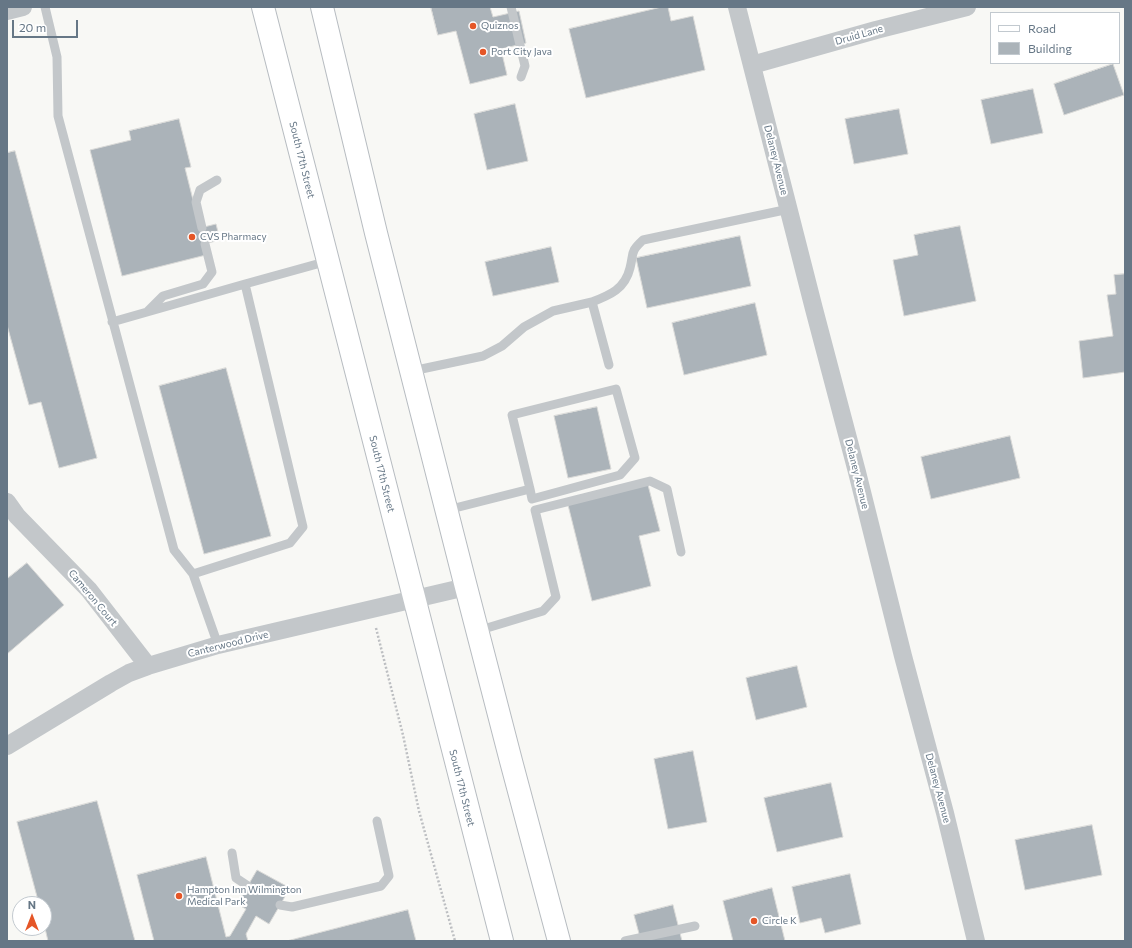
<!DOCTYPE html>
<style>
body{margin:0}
#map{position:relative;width:1132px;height:948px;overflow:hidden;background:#f8f8f5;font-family:Commissioner,sans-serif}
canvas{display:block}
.frame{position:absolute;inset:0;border:8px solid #667786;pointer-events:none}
.legend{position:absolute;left:990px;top:12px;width:130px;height:52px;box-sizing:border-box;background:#fff;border:1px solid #c2c9cf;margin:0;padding:5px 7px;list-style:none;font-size:12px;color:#667786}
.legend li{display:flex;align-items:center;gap:8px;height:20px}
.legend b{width:20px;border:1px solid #c2c9cf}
.north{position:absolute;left:12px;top:896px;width:40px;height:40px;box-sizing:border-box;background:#fff;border:1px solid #c2c9cf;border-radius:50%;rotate:0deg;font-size:11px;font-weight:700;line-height:16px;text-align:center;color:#667786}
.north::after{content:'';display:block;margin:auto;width:14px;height:18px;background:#e55627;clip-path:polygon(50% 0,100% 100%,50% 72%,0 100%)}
.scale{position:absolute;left:12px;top:20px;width:66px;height:18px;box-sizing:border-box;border:2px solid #667786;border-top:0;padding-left:5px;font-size:12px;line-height:14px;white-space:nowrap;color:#667786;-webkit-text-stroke:3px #fff;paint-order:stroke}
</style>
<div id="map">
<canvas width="1132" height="948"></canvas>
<div class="frame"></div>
<ul class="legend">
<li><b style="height:5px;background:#fff"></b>Road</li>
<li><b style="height:11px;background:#abb3b9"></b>Building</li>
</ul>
<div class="north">N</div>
<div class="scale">20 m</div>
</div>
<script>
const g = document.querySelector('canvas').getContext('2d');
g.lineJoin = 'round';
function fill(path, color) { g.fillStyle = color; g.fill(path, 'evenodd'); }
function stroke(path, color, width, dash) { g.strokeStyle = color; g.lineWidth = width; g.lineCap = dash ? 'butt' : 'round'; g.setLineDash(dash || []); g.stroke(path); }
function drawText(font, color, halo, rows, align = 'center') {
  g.font = font + ' Commissioner,sans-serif'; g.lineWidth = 4; g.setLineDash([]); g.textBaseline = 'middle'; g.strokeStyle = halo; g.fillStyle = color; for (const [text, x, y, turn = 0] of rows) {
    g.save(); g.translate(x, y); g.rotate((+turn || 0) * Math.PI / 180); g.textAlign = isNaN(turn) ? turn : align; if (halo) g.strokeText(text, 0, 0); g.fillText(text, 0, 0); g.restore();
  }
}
const building = new Path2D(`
 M431,7H490L493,17L519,11L526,43L501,49L507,75L470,84L456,31L438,35Z
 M662,7H668L671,21L693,16L705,70L586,98L569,29Z
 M1113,64L1124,95L1064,115L1054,84Z
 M1033,89L1043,133L991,144L981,100Z
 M515,104L528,161L487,170L474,114Z
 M899,109L908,154L854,164L845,119Z
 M179,119L191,167L185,168L200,228L216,224L220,240L204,244L206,255L122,276L90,150L131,140L129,131Z
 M15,151L97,458L59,468L41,402L29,405L7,325V153Z
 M960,226L976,301L904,316L893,260L918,255L914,235Z
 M740,236L751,286L647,308L636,258Z
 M551,247L559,282L493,296L485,262Z
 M1125,274V372L1083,378L1079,341L1113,336L1107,295L1116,294L1114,275Z
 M755,303L767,355L684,375L672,323Z
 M226,368L271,536L204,554L159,386Z
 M597,407L611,469L568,478L554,416Z
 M1010,436L1020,478L931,499L921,457Z
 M648,485L660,531L639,536L651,586L592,601L568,505Z
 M27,563L64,605L7,654V579Z
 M797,666L807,707L756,720L746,678Z
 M693,751L707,822L668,829L654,759Z
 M831,783L843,837L777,852L764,798Z
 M97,801L135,941H48L44,924V904H39L17,822Z
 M1092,825L1102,875L1025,890L1015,840Z
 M206,857L226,937L230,936L246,909L237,904L257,870L290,888L269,924L256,916L246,934L248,941H154L137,875Z
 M850,874L861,924L825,933L821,918L800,923L792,887Z
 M772,888L785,941H733L723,901Z
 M673,905L682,941H641L634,915Z
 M408,910L416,941H287Z`);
fill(building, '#abb3b9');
stroke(building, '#d9d9d7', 1);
const secondary = new Path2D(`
 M263,7L502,941
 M322,7L376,233L466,587L511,761L559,941`);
stroke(secondary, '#b7bcc1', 24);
stroke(new Path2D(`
 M376,628L403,735L419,811L455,941`), '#bdbfc2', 2.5, [2, 2]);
stroke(new Path2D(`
 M45,7L57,57L58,116L174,550L193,574
 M511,7L525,66L521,77
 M202,228L196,202L200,190L217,180
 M592,302C610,295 625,289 630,268C634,252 630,252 643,240L789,209
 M148,311L163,296L203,284L212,272L205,244
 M112,322L245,284
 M412,371L483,356L502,346L524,327L553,311L592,302L609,365
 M447,510L530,489L512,415L616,389L635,458L620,475L532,499L530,489
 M477,631L543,611L556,597L535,510L650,481L667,489L681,552
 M218,645L193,574L290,543L303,527L245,284L328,261
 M232,853L236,878L248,886
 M280,905L292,907L381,886L389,876L377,821
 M625,941L695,926`), '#c3c7ca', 9);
stroke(new Path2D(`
 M737,7L814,309L857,472L903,656L945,813L976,941
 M7,11L23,7
 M752,65L876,30L967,7
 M7,502L17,516L89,590L148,666
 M7,746L111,683L129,673L148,666L218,645L466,587`), '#c3c7ca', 18);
stroke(secondary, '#fff', 22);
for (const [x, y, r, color] of [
 [473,26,4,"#e55627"],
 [483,52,4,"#e55627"],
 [192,237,4,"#e55627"],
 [179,896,4,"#e55627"],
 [754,921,4,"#e55627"]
]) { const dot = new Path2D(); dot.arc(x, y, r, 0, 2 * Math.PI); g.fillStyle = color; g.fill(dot); stroke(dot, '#fff', 1.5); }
drawText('10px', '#667786', '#fff', [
 ["Quiznos",481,26],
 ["Port City Java",491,52],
 ["CVS Pharmacy",200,237],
 ["Hampton Inn Wilmington",187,890],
 ["Medical Park",187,902],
 ["Circle K",762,921]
], 'left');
drawText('10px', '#667786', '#fff', [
 ["Druid Lane",859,35,-16],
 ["South 17th Street",302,160,76],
 ["Delaney Avenue",776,160,76],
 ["South 17th Street",382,474,76],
 ["Delaney Avenue",857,474,76],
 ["Cameron Court",93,598,50],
 ["Canterwood Drive",228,644,-14],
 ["South 17th Street",462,788,76],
 ["Delaney Avenue",938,788,75]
]);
</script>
